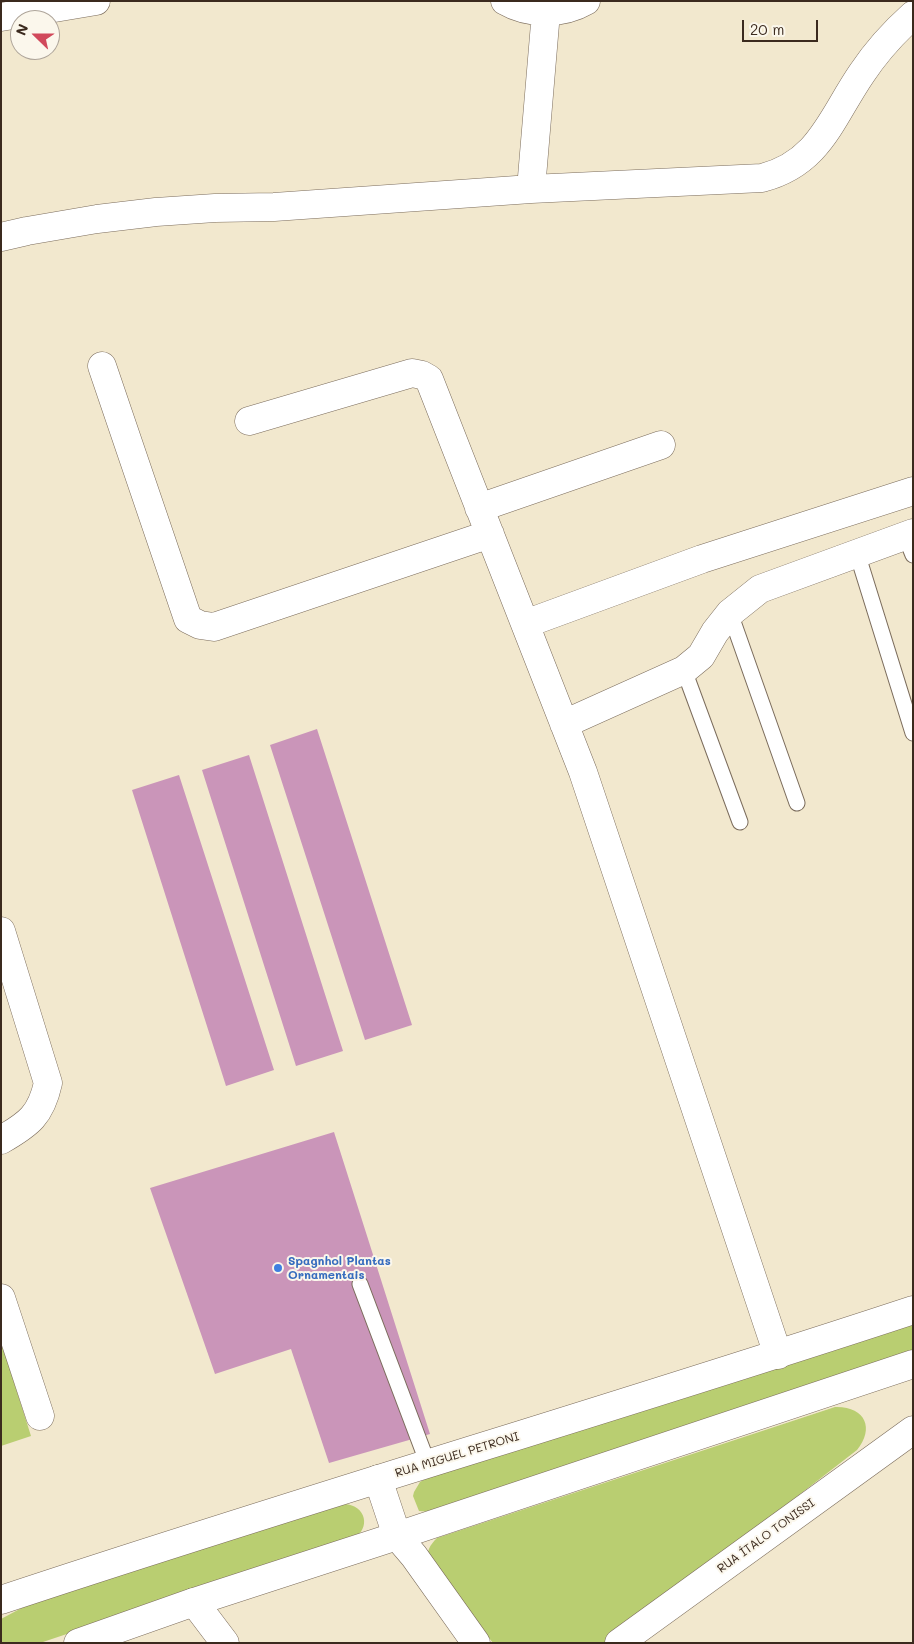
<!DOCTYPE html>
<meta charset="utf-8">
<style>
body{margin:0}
#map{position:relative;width:914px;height:1644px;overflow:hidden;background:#f2e8ce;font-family:Mali,sans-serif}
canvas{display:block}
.frame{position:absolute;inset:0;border:2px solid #3b2a1e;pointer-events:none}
.north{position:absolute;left:10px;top:10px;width:50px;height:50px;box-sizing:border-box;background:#fbf7ec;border:1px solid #aea59a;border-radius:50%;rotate:292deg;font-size:14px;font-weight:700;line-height:20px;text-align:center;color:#3b2a1e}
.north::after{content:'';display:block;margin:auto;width:18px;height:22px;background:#d1495b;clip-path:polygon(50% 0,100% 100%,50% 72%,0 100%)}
.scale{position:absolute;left:742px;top:20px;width:76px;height:22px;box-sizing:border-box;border:2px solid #3b2a1e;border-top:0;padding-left:6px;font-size:15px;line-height:18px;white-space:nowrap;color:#3b2a1e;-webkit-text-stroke:4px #fbf7ec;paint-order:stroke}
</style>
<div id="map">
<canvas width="914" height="1644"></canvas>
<div class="frame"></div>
<div class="north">N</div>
<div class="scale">20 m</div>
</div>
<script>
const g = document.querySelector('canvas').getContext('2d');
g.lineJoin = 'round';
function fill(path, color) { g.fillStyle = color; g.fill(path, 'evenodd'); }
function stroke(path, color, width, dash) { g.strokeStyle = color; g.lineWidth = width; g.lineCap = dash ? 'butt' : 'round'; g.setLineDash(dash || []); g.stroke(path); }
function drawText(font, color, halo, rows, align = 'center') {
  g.font = font + ' Mali,sans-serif'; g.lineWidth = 4; g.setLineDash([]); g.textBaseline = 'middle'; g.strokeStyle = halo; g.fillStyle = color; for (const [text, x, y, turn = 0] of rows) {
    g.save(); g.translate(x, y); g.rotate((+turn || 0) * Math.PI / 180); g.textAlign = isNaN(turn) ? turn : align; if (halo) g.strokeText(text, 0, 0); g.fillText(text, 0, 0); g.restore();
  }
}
fill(new Path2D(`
 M913,1319V1354L431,1512L419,1511L413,1496L414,1492L420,1482L425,1479Z
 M1,1341L31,1436L1,1446Z
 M835,1407C865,1406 875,1428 857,1450L608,1643H493L428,1562C426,1551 430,1545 437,1538Z
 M343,1504C367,1504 371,1530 353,1538L40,1643H1V1619L31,1603Z`), '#b9ce71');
fill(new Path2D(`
 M317,729L412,1025L365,1040L270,745Z
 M249,755L343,1051L296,1066L202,770Z
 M179,775L274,1070L226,1086L132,790Z
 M334,1132L430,1434L329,1463L291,1349L215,1374L150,1188Z`), '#ca95b9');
const lane = new Path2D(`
 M905,535L913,555
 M857,553L913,733
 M730,613L797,803
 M684,670L740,822
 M360,1284L428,1464`);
const street = new Path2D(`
 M505,1C529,15 562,15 586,1
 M1,17L96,1
 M531,189L546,12
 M1,237L27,231L97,219L156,212L215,208L274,207L531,189L762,178C820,163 831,118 862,73C876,52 894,32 913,15
 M102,366L188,619L200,625L214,627L490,534
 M249,421L412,373L422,375L429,379L583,772L778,1355
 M479,508L661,445
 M525,624L702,559L913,491
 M564,724L684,670L701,656L715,632L730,613L760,589L913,533
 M1,931L48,1083C41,1115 29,1124 1,1140
 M1,1298L40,1416
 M378,1479L397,1536L414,1556L476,1643
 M194,1602L225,1643
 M619,1643L913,1430`);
const primary = new Path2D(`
 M1,1600C304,1499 610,1410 913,1310
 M78,1643L194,1602L397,1536L913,1364`);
stroke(lane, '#7b6c5c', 17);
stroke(street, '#7b6c5c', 29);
stroke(primary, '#7b6c5c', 29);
stroke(lane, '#fff', 15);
stroke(street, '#fff', 28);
stroke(primary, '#fff', 28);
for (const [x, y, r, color] of [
 [278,1268,5,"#3f7fe0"]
]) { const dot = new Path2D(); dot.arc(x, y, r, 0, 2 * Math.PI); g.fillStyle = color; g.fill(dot); stroke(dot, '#fbf7ec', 2); }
drawText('bold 12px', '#366cbe', '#fbf7ec', [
 ["Spagnhol Plantas",288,1261],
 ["Ornamentais",288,1275]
], 'left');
drawText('12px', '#3b2a1e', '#fbf7ec', [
 ["RUA MIGUEL PETRONI",457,1455,-17],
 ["RUA ÍTALO TONISSI",766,1536,-36]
]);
</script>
